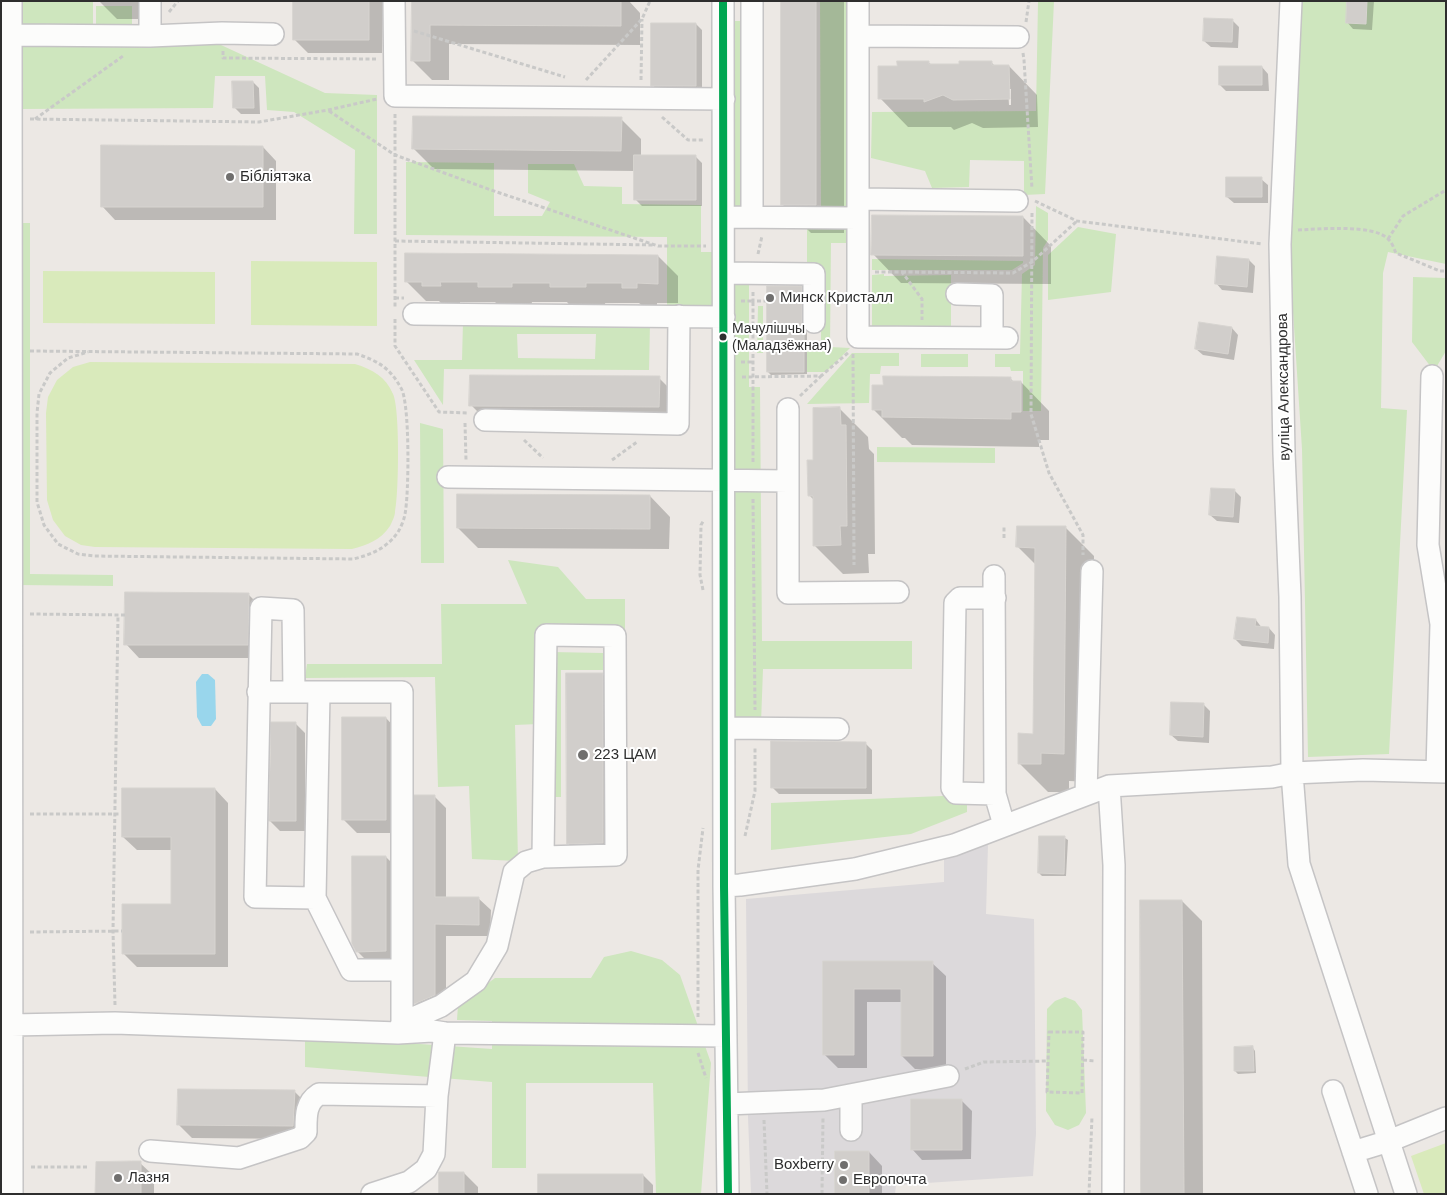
<!DOCTYPE html>
<meta charset="utf-8">
<style>
body{margin:0}
#map{position:relative;width:1447px;height:1195px;overflow:hidden;background:#ece8e4;font-family:Helvetica,sans-serif}
canvas{display:block}
.frame{position:absolute;inset:0;border:2px solid #2e2e2e;pointer-events:none}
</style>
<div id="map">
<canvas width="1447" height="1195"></canvas>
<div class="frame"></div>
</div>
<script>
const g = document.querySelector('canvas').getContext('2d');
g.lineJoin = 'round';
function fill(path, color) { g.fillStyle = color; g.fill(path, 'evenodd'); }
function stroke(path, color, width, dash) { g.strokeStyle = color; g.lineWidth = width; g.lineCap = dash ? 'butt' : 'round'; g.setLineDash(dash || []); g.stroke(path); }
function drawText(font, color, halo, rows, align = 'center') {
  g.font = font + ' Helvetica,sans-serif'; g.lineWidth = 4; g.setLineDash([]); g.textBaseline = 'middle'; g.strokeStyle = halo; g.fillStyle = color; for (const [text, x, y, turn = 0] of rows) {
    g.save(); g.translate(x, y); g.rotate((+turn || 0) * Math.PI / 180); g.textAlign = isNaN(turn) ? turn : align; if (halo) g.strokeText(text, 0, 0); g.fillText(text, 0, 0); g.restore();
  }
}
fill(new Path2D(`
 M988,845L986,914L1034,919L1036,1134L1033,1176L896,1185L895,1194H751L748,1117L746,899L944,882V854Z`), '#dcd9db');
fill(new Path2D(`
 M17,1H93V26H17Z
 M820,1H848L849,212L821,207Z
 M1054,1L1045,194L1024,195V161L970,160L969,187L932,188L925,171L871,158L872,112L1036,111L1038,2Z
 M1299,1H1446V264L1388,252L1383,273L1381,408L1407,410L1389,754L1308,757L1302,449L1288,235Z
 M96,6H132V26H96Z
 M731,21H748L749,212L730,211Z
 M20,44L221,45L325,93L377,95V234H354L355,150L294,112L267,110L265,76H215L213,108L20,109Z
 M406,162L494,163V216H542L550,202L528,193V164H574L584,186L622,187V204L701,205V252H718V307H667V237L406,235Z
 M1036,206L1048,213V240L1043,248L1041,411H1023V371H1011L1010,367H995V354H1020L1022,274L1035,265Z
 M18,223H30V574L113,575V586L19,585Z
 M807,223L849,224V243H831L830,347L850,348L826,372H807V342H821V269H807Z
 M1078,227L1116,234L1111,292L1048,300V255Z
 M872,259L1023,261V263L1012,270H872Z
 M884,274V276L951,275V330L872,329V275Z
 M1413,277L1446,278V351L1434,371L1412,342Z
 M730,285H749V387H760L762,641H912V669H763L761,723L731,722Z
 M758,306H763V353H757Z
 M463,322L650,324L649,370L444,369L443,405L414,360H462ZM517,334H596L595,359L518,358Z
 M852,353H899V366H881L880,374H870L869,403L807,404Z
 M921,354H968V367H921Z
 M420,423L443,429L444,563H421Z
 M877,447L995,448V463L877,462Z
 M508,560L558,567L586,599H625V630L538,629V724L515,725L518,861L472,859L469,786L438,787L435,677L305,678L307,664H442L441,604H527Z
 M552,652L603,653V670H561V797H553Z
 M967,795V812L911,834L771,850V803Z
 M631,951L662,960L680,975L711,1063L701,1194H656L653,1083H526V1168H492V1082L305,1067V1036L492,1049V1021L457,1020L458,1005L495,978H591L604,957Z
 M1065,997L1075,1001L1082,1010L1086,1113L1079,1125L1068,1130L1055,1125L1046,1111L1047,1009L1055,1001Z`), '#cee6be');
fill(new Path2D(`
 M251,261L377,262V326L251,325Z
 M43,271L215,272V324L43,323Z
 M90,362L355,364C372,369 386,377 393,394C400,408 399,494 395,512C395,516 392,522 390,526C381,540 367,545 352,549L95,547L81,545L65,536L53,520L47,500L46,413L48,397L57,380L73,367Z
 M1446,1143V1194H1424L1411,1156Z`), '#d9eabb');
fill(new Path2D(`
 M202,674H208L215,680L216,719L211,726H202L197,717L196,682Z`), '#99d6ec');
fill(new Path2D(`
 M99,1H152V19H117Z
 M295,1H383L382,53H308L294,39Z
 M413,1H629L640,13V45L449,44V80H432L413,61Z
 M782,1H844V233H811L782,204Z
 M1348,1H1374L1372,30L1353,29L1347,22Z
 M1232,20L1239,27L1238,48L1211,47L1204,41Z
 M696,24L702,30V92H659L653,85Z
 M928,62L932,65L960,66L991,62L995,66H1009L1037,95L1038,127L983,128L972,123L954,130L951,127H908L880,98L899,67ZM1008,89H1011V105H1009Z
 M1262,67L1268,74L1269,91H1226L1220,85Z
 M253,82L259,88L260,114H241L234,107Z
 M621,119L641,139V157H696L702,163V206H642L635,199V171L434,169L414,149Z
 M263,147L276,161V220H115L102,206Z
 M1261,179L1268,185V203H1234L1227,197Z
 M1023,217L1051,246V284L901,283L873,254Z
 M658,256L678,276V303H657V307H644L639,303H605L606,307H571L567,302H532L531,306H499L495,302H460V306H444L439,301H426L406,281Z
 M1249,260L1255,266L1253,293L1222,290L1216,283Z
 M801,288L804,291V326L807,333V374L771,375L768,372Z
 M1232,328L1238,335L1234,360L1203,355L1196,349Z
 M659,378L679,398V427L491,425L471,405Z
 M1011,379L1014,382H1021L1049,411V440H1039V447L912,445L905,438H902L873,409Z
 M840,409L868,437L869,449L874,454L875,554H868L869,573L843,574L814,545V500L809,495L814,462Z
 M1234,490L1241,497L1239,523L1217,521L1210,515Z
 M650,496L670,517L669,549L478,548L458,528Z
 M1066,528L1094,556L1092,782L1069,781V792H1048L1019,763L1034,735L1036,565L1018,547Z
 M248,594L262,608L261,658H139L126,644Z
 M1256,620L1262,628H1269L1275,635L1274,649L1242,646L1235,639Z
 M602,674L609,681L610,849L574,850L568,843Z
 M1204,705L1210,711L1209,743L1178,741L1171,735Z
 M386,718L399,732V833H357L343,819Z
 M295,723L305,733V831H280L270,821Z
 M865,743L872,750V794H779L772,787Z
 M215,789L228,803V967H137L123,953L172,905V850H137L123,837Z
 M416,796H434L446,808V898H478L491,910L490,936H446V1007L428,1015L416,1003Z
 M1065,838L1068,840L1066,876H1042L1039,873Z
 M386,857L396,867V961H367L357,951Z
 M1182,901L1202,921L1203,1194H1142Z
 M825,962L932,963L946,976V1069H915L902,1056V1002H867V1068H838L824,1054Z
 M1253,1048L1255,1051L1256,1073L1238,1074L1235,1071Z
 M294,1091L308,1105L307,1139L192,1138L179,1125Z
 M961,1100L972,1111L971,1159L922,1160L912,1149Z
 M869,1152L882,1166V1194H836Z
 M140,1163L154,1176V1194H97Z
 M464,1173L478,1187V1194H440Z
 M643,1175L653,1185V1194H539Z`), '#0003');
const building = new Path2D(`
 M293,1H369V40H293Z
 M412,1H621V26L430,25V61H411Z
 M781,1H816V205H781Z
 M1347,1H1367L1366,24L1346,23Z
 M1204,18L1233,19L1232,42L1203,41Z
 M651,23H696V86H651Z
 M897,61H929V64H959V61H992V65H1009L1010,99L953,100L943,95L924,102V99H878V66H897Z
 M1219,66H1262V85H1219Z
 M232,81H253L254,108H233Z
 M413,116L622,117L621,151L412,149Z
 M101,145L263,146V207H101Z
 M634,155H696V200H634Z
 M1226,177H1262V197H1226Z
 M872,215L1023,216V256L871,255Z
 M405,253L658,255V284L637,283V288H622V283H586V287H550V283H512V287H478V282H440L441,286H422V282H405Z
 M1217,256L1249,259L1247,287L1215,284Z
 M767,286H802V322L804,329V372H767Z
 M1199,322L1232,327L1228,354L1195,349Z
 M470,375L660,376L659,407L469,406Z
 M883,376L1011,377V381H1021V412H1011V419L882,417V410H872V385H883Z
 M840,407L841,425H846L847,526H840L841,545L813,546V496H808L807,460H813V408Z
 M1211,488L1235,489L1233,517L1209,515Z
 M457,494L650,495V529L457,528Z
 M1017,526H1066L1064,754L1041,753V764H1018V733L1033,734L1035,548L1016,547Z
 M125,592L249,593L248,645H124Z
 M1237,617L1256,619L1255,626L1269,627L1268,643L1234,639Z
 M566,673H603V843L567,844Z
 M1171,702L1204,703L1203,737L1170,735Z
 M342,717H386V820H342Z
 M271,722H296V821H269Z
 M771,741L866,742V788H771Z
 M122,788H215V954H122V904H171V837H122Z
 M414,795H435V897H479V925L435,924V995L414,1004Z
 M1039,836H1065L1064,874L1038,873Z
 M352,856H386V951L356,952L352,944Z
 M1140,900H1182L1184,1194H1141Z
 M823,961H933V1056H901V989H854V1055H823Z
 M1253,1046L1254,1071H1234V1047Z
 M178,1089L295,1090L293,1126L177,1125Z
 M911,1099H962V1150H911Z
 M835,1151H869V1194H835Z
 M132,1161H141V1194H95L96,1162Z
 M439,1172H464V1194H439Z
 M538,1174H643V1194H538Z`);
fill(building, '#d1cecb');
stroke(building, '#d7d4d0', 1);
const minor = new Path2D(`
 M11,1L12,1194
 M394,1L395,96L724,99
 M723,1L724,886L728,1194
 M752,1V217
 M858,1V218
 M1291,1L1280,244L1284,453L1290,597L1292,773L1299,864L1406,1194
 M11,35L150,36V1
 M150,36L222,33L273,34
 M858,36L1018,37
 M858,199L1017,201
 M724,217L858,218V337L1007,338
 M724,273L814,274V322
 M957,294L992,295V338
 M414,314L724,317
 M1432,376L1428,545L1441,624
 M788,409V593L898,592
 M485,420L678,424L679,316
 M448,477L788,481
 M994,576L995,794L1004,825
 M995,598H960L955,603L952,788L956,793L995,794
 M258,692H402V1023
 M294,692L293,610L261,608L255,897L315,898L351,970H402
 M725,728L838,729
 M1437,771L1441,624L1446,619
 M1109,786L1114,865L1113,1194
 M1086,794L1092,571
 M724,886L740,885L855,869L954,845L1109,786L1272,777L1292,773L1363,770L1446,772
 M315,898L319,693
 M11,1025L115,1023L398,1033L432,1031L445,1033L726,1036
 M398,1033L402,1023L441,1006L476,981L497,946L514,872L526,862L543,857L616,855L615,636L546,635L543,857
 M1333,1091L1367,1194
 M727,1104L824,1100L948,1076
 M851,1130V1096
 M150,1151L239,1158L300,1138L306,1132C306,1117 305,1103 319,1094L437,1096
 M1353,1152L1389,1141L1446,1118
 M372,1194L409,1182L426,1169L434,1154L437,1096L445,1033`);
stroke(minor, '#c5c4c5', 24);
stroke(new Path2D(`
 M169,12L178,1
 M1026,22L1029,1
 M414,31L565,77
 M223,51V58L377,59
 M1023,53L1024,60L1032,189
 M586,80L642,19L650,1
 M641,80L642,19
 M329,111L395,155L491,190L658,246H706
 M395,114V307
 M662,117L688,140H704
 M30,119L259,122L328,110L377,99
 M35,119L123,56
 M1035,201L1077,221L1262,244
 M1032,213L1031,414L1049,473L1083,535V555
 M1298,230C1318,229 1374,224 1388,239C1392,242 1394,249 1396,253L1440,271H1446
 M1388,239L1403,216L1446,190
 M395,241L655,245
 M758,254L762,236
 M875,272H902L922,299V320
 M902,272L1013,273L1032,262L1077,221
 M753,292V301H766
 M395,298H404
 M741,301H753V462
 M395,319V346L439,412L468,413
 M30,351L357,354C378,361 390,368 401,388C410,402 409,495 405,514C404,520 401,527 398,532C387,548 371,555 353,559L94,556L78,554L58,544L44,525L37,502V413L39,394L50,373L68,358L88,352
 M853,354L854,565
 M741,362H753
 M742,377L821,376L849,352
 M800,396L821,376
 M465,423L466,460
 M524,440L543,458
 M612,460L637,442
 M753,499L755,710
 M1004,538V525
 M703,590L700,575L701,525L704,520
 M30,614L125,615
 M30,814H121
 M745,836L755,791V746
 M30,932L122,931
 M115,1005L113,931L118,615
 M698,1017V870L703,828
 M1049,1032H1083L1082,1093L1047,1092Z
 M698,1053L706,1078
 M1083,1060L1095,1061
 M965,1069L984,1062L1048,1061
 M764,1120L767,1194
 M31,1167H87
 M822,1194L823,1117
 M1089,1194L1092,1116`), '#c9c9c8', 3, [4, 2.5]);
stroke(minor, '#fcfcfb', 21);
stroke(new Path2D(`
 M723,1L724,886L728,1194`), '#00a651', 8);
for (const [x, y, r, color] of [
 [230,177,5,"#706f6e"],
 [770,298,5,"#706f6e"],
 [723,337,4.5,"#2e2e2e"],
 [583,755,6,"#706f6e"],
 [844,1165,5,"#706f6e"],
 [118,1178,5,"#706f6e"],
 [843,1180,5,"#706f6e"]
]) { const dot = new Path2D(); dot.arc(x, y, r, 0, 2 * Math.PI); g.fillStyle = color; g.fill(dot); stroke(dot, '#fff', 2); }
drawText('14px', '#2e2e2e', '#fff', [
 ["Мачулішчы",732,329],
 ["(Маладзёжная)",732,346]
], 'left');
drawText('15px', '#2e2e2e', '#fff', [
 ["Бібліятэка",240,177],
 ["Минск Кристалл",780,298],
 ["223 ЦAM",594,755],
 ["Boxberry",834,1165,"right"],
 ["Лазня",128,1178],
 ["Европочта",853,1180]
], 'left');
drawText('15px', '#2e2e2e', '#fff', [
 ["вуліца Александрова",1284,387,-91]
]);
</script>
